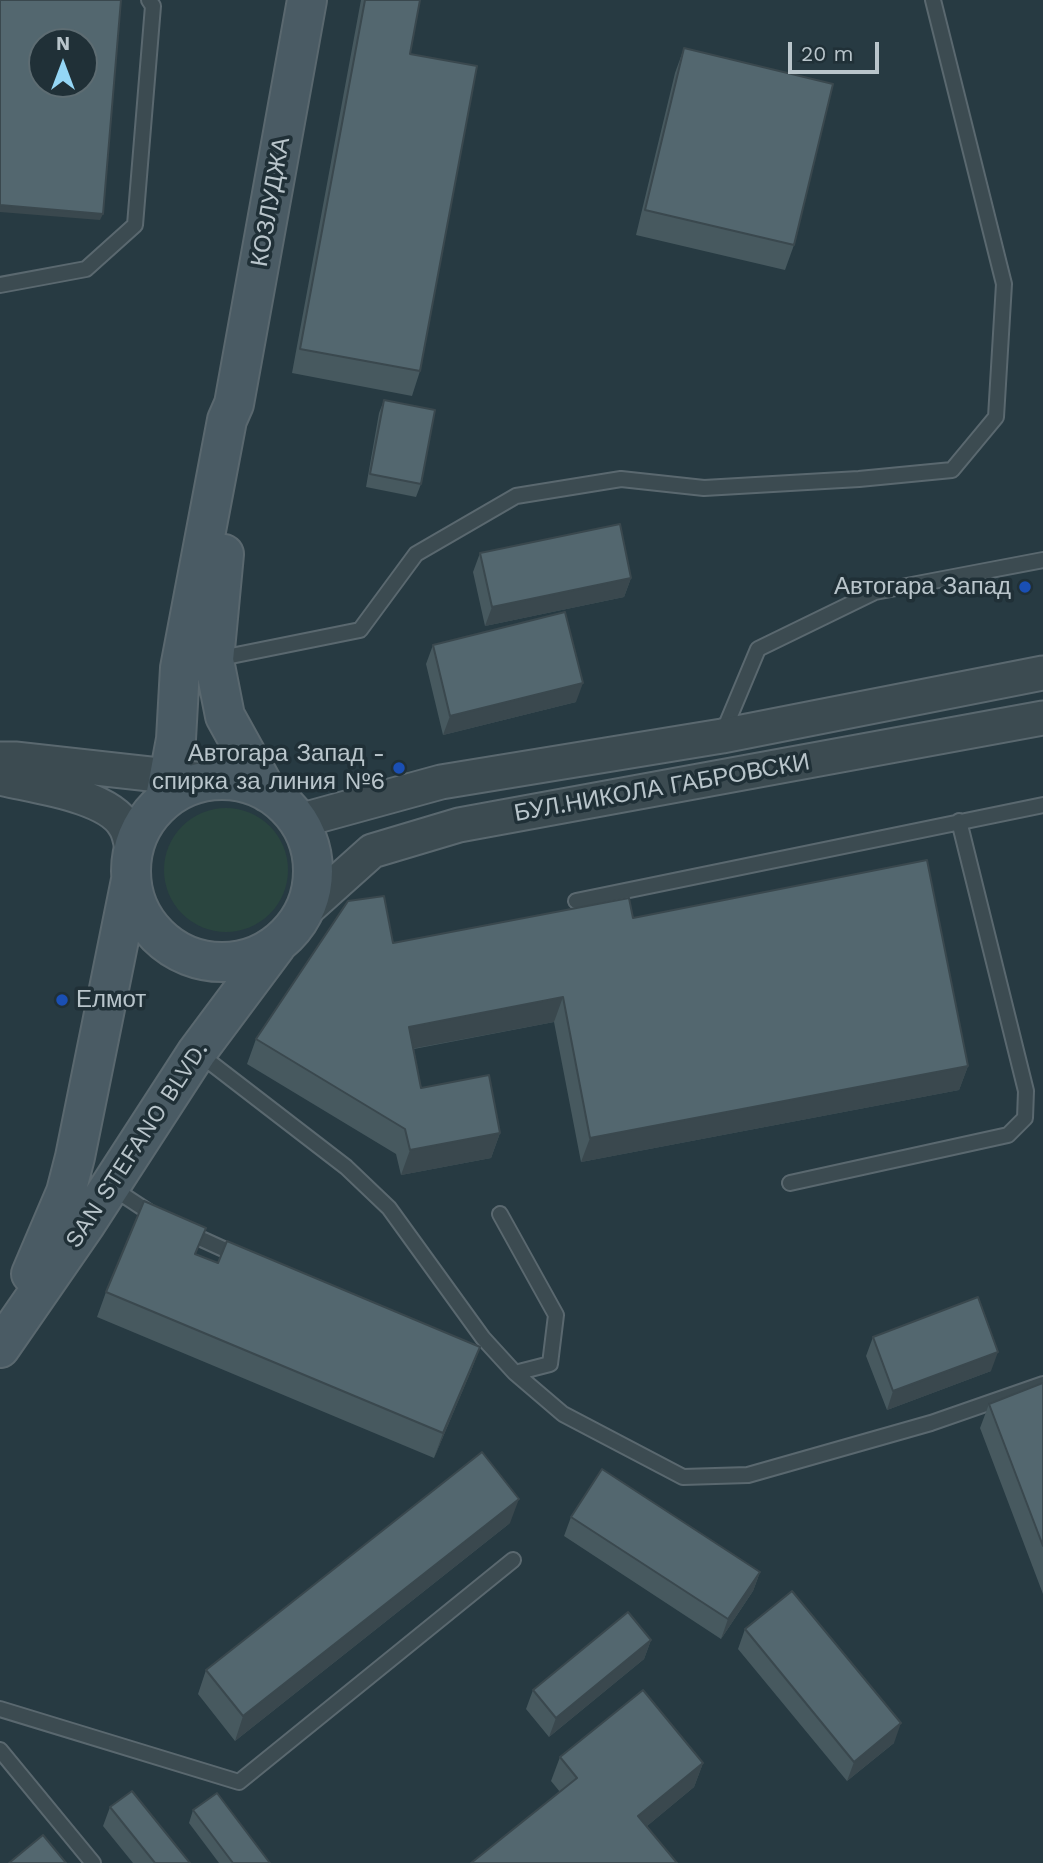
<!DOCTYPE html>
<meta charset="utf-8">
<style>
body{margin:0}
#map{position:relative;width:1043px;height:1863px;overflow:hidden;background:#273a42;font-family:"Work Sans",sans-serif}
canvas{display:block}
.north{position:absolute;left:28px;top:28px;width:70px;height:70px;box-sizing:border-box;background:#203037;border:2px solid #5d6c72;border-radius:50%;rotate:0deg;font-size:19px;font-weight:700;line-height:28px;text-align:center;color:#b9c5cb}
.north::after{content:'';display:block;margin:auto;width:24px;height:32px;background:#94d6f5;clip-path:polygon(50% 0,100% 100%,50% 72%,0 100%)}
.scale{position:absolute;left:788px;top:42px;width:91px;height:32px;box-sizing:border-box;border:4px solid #b9c5cb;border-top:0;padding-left:9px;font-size:21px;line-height:24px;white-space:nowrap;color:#b9c5cb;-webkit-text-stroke:5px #203037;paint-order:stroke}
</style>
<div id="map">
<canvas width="1043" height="1863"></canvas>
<div class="north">N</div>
<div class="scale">20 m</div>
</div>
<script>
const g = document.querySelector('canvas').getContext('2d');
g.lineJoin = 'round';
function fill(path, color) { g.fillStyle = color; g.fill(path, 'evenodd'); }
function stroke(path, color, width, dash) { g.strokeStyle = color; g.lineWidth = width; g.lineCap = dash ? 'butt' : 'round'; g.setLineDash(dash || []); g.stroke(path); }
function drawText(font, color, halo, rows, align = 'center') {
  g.font = font + ' "Work Sans",sans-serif'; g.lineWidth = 7; g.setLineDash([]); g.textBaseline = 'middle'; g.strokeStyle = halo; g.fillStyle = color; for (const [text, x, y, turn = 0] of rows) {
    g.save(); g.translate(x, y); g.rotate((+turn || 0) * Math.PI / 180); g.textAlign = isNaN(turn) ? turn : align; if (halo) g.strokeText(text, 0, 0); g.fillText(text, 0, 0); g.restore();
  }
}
fill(new Path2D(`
 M164 870a62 62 0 1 1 124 0a62 62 0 1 1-124 0Z`), '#2a453f');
const service = new Path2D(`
 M0,285L86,269L135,225L153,6L149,0
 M216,659L360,630L416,554L516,496L621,479L704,488L859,479L952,470L996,417L1004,284L933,0
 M722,735L758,649L875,592L1043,560
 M576,901L1043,805
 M198,1053L346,1167L389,1208L483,1338L515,1373L550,1364L556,1315L500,1214
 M790,1183L1008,1135L1025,1118L1026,1091L959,821
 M111,1187L155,1216
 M186,1232L241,1257
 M515,1373L563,1414L683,1477L748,1475L931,1423L1043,1384
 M0,1709L239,1782L513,1560
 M0,1750L93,1863`);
const tertiary = new Path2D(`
 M0,759H15L213,781
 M0,778C33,786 108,795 125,826C130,834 131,845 133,853
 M299,821L441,782L722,736L1043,673
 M305,911L372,851L459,825L1043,718`);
const secondary = new Path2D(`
 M224,554L214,660L225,716L267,792
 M131 871a91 91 0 1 1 182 0a91 91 0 1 1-182 0Z
 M165,798L176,739L180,668L227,420L234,404L307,0
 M31,1274L66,1192L75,1157L131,880
 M0,1348L85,1225L197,1052L276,946`);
stroke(service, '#5a686f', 18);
stroke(tertiary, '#5a686f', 37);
stroke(secondary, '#5a686f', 42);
stroke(service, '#3c4b51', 14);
stroke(tertiary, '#3c4b51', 33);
stroke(secondary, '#4a5b64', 38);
fill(new Path2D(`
 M361,0H420L410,54L420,371L412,396L292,373Z
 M684,48L794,245L785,270L636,235L675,73Z
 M384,400L421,484L416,497L366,487L379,413Z
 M480,553L631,578L624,597L485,626L473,572Z
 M433,645L576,702L443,735L426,664Z
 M633,918L968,1066L959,1090L581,1162L554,1022L414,1049L421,1088L500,1133L491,1158L401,1175L396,1154L247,1064L256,1039L393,943Z
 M197,1254L218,1263L480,1347L471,1371L434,1458L97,1317L106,1292Z
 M873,1337L991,1371L887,1410L866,1356Z
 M1043,1383V1594L980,1428L989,1404Z
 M571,1517L760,1572L753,1591L721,1639L564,1536Z
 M510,1523L235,1741L198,1694L206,1670Z
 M745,1629L894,1743L847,1781L738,1649Z
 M651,1640L644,1659L549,1737L526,1709L533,1690Z
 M560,1757L703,1763L694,1787L647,1826L560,1792L551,1781Z
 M110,1807L190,1863H133L103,1826Z
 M193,1810L270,1863H219L189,1823Z`), '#47595f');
fill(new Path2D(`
 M0,205L103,214L100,220L0,212Z
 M631,578L624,597L485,626L492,607Z
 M583,683L576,702L443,735L450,716Z
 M563,997L554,1022L400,1051L409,1027Z
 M968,1066L959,1090L581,1162L590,1138Z
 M500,1133L491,1158L401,1175L410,1150Z
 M480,1347L471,1371L434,1458L443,1433Z
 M998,1352L991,1371L887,1410L893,1391Z
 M519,1499L510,1523L235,1741L243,1716Z
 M760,1572L753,1591L721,1639L728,1619Z
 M651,1640L644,1659L549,1737L556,1718Z
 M901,1723L894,1743L847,1781L854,1762Z
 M703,1763L694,1787L629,1841L638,1816Z`), '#3a484e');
const building = new Path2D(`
 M0,0H121L103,214L0,205ZM42,42H84V84H42Z
 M365,0H420L410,54L477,66L420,371L300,349Z
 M684,48L833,84L794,245L645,210Z
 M384,400L435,410L421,484L370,474Z
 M620,524L631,578L492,607L480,553Z
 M565,612L583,683L450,716L433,645Z
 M927,860L968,1066L590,1138L563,997L409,1027L421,1088L489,1075L500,1133L410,1150L405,1129L256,1039L348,901L384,896L393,943L629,898L633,918Z
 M144,1201L206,1228L195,1254L218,1263L227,1241L480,1347L443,1433L106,1292Z
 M978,1297L998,1352L893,1391L873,1337Z
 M1043,1383V1546L989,1404Z
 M482,1452L519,1499L243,1716L206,1670Z
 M602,1469L760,1572L728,1619L571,1517Z
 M792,1591L901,1723L854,1762L745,1629Z
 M628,1612L651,1640L556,1718L533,1690Z
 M643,1690L703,1763L638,1816L677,1863H471L577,1778L560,1757Z
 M132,1791L190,1863H155L110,1807Z
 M217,1793L270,1863H233L193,1810Z
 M43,1835L66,1863H9Z`);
fill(building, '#53676f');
stroke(building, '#3a484e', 2);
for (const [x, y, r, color] of [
 [1025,587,7,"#1a4fb4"],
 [399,768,7,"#1a4fb4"],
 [62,1000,7,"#1a4fb4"]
]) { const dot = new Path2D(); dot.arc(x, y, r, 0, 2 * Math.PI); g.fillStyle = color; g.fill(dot); stroke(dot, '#203037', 2.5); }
drawText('24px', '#b9c5cb', '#203037', [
 ["КОЗЛУДЖА",271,202,-80],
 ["БУЛ.НИКОЛА ГАБРОВСКИ",662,788,-10],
 ["SAN STEFANO BLVD.",137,1145,-57]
]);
drawText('24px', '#b9c5cb', '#203037', [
 ["Автогара Запад",1011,587],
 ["Автогара Запад -",385,754],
 ["спирка за линия №6",385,782],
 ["Елмот",76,1000,"left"]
], 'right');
</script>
